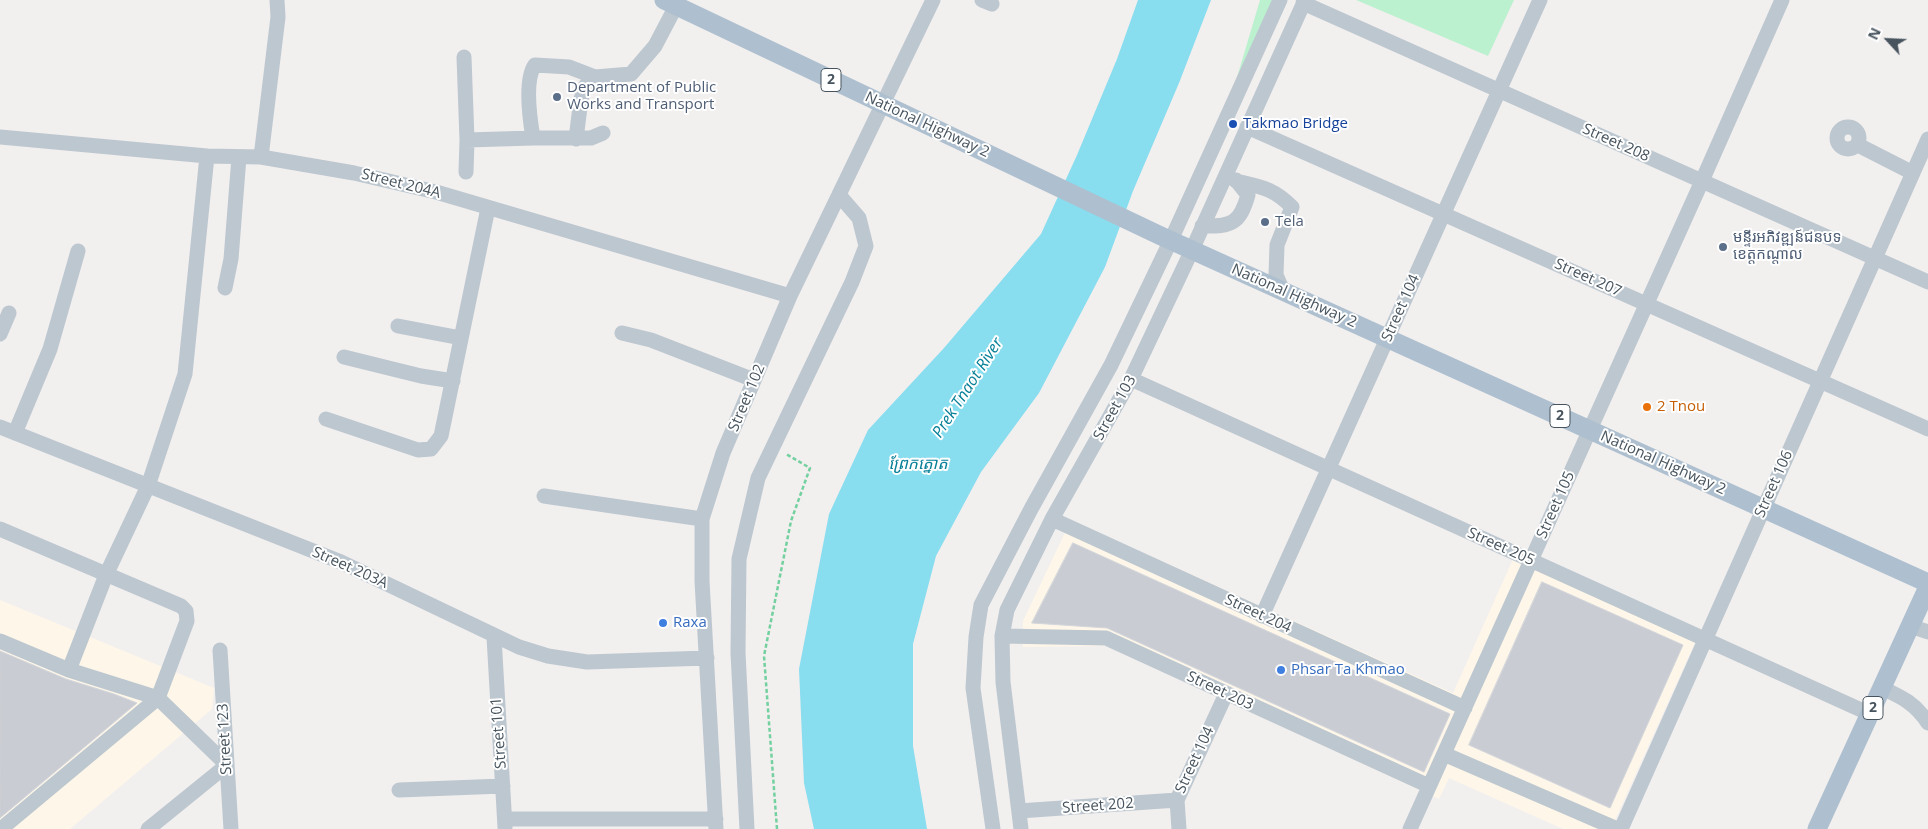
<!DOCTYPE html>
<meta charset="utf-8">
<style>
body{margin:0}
#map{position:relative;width:1928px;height:829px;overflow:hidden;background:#f2efef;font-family:"Open Sans",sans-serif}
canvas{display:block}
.north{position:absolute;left:1863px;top:15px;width:50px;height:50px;-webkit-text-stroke:4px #fff;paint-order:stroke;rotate:295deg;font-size:14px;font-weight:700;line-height:20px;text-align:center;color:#47545e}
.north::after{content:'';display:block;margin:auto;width:18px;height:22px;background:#47545e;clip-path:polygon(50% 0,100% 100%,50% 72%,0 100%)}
</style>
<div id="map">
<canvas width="1928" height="829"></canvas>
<div class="north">N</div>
</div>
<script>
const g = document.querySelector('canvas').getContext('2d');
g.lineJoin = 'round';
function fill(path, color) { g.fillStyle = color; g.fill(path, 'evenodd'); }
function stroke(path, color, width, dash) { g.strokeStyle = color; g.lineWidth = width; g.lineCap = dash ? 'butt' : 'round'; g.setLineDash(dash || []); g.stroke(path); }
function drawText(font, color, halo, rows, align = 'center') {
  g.font = font + ' "Open Sans","Noto Sans Khmer",sans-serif'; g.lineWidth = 4; g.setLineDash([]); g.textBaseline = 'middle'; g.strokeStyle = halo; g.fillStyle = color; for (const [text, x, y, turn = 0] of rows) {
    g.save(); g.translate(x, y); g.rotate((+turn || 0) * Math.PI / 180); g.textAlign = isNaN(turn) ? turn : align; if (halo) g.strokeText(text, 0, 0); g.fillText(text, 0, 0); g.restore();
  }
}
fill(new Path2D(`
 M1071,520L1453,693L1514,557L1696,640L1611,829H1563L1449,778L1439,799L1108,646L1023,647V621Z
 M0,600L214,688L212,709L70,829H0Z`), '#fdf6e9');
fill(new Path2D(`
 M1260,0H1273L1235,84Z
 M1356,0H1514L1488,56Z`), '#bcf1cf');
fill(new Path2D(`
 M1138,0H1211L1179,83L1133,191L1105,267L1039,393L981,472L936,556L913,644V746L927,829H814L804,783L799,669L829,514L868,430L944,348L1041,234L1077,155L1117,59Z`), '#88ddef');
const building = new Path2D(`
 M1073,543L1450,714L1424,772L1107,628L1032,623Z
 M1542,582L1683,645L1610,808L1469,745Z
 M0,651L66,679L114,694L137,703L0,818Z`);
fill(building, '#c9ccd2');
stroke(building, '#d3d6db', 1);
stroke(new Path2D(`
 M777,829L764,656L791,521L810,468L786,454`), '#73d09f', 2.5, [4, 2.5]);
stroke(new Path2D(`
 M982,0L992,4
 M1303,3L1928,282
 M464,57L467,140L466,172
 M1837 138a11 11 0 1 1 22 0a11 11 0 1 1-22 0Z
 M1247,127L1928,429
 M603,133L591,138H533C530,120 524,80 535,65L569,67L595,77L631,74L655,46L676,6
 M0,137L207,156L261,157L354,173L436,192L790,296
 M576,139L581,99L586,85L595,77
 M467,140L533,138
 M1858,145L1913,173
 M261,157L278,17L277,0
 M1236,181C1261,187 1273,188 1292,207L1277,245L1276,275L1283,291
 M1202,226C1232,227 1240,223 1248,195L1236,180
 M225,288L231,259L239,157
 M398,326L461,338
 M622,333L651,340L754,380
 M0,334L9,313
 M344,357L421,376L453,381
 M1131,379L1870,714
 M326,419L418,450L431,449L441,436L488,208
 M0,427L341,562L519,647L548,656L587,662L707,658
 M15,433L50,349L78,251
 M544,496L702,519
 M1052,519L1465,708
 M0,529L181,606L186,611L187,621L158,698L1,829
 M1262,616L1540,0
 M1910,626L1928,632
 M1002,636L1106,638L1429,786
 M494,637L505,827
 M0,641L69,670L158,698L227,765L148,829
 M220,650L231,829
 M69,670L106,575L148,486L185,374L207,156
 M1882,688C1902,697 1916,704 1928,723
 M1444,754L1617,829
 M399,790L503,786
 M1019,811L1177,800
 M505,819H716
 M716,829L702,581V519L723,453L790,296L933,0
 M747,829L738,653L739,559L758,478L852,282L866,246L859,218L839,195
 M993,829L973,688L976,637L981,605L1031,509L1111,365L1171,240L1280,0
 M1021,829L1003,682L1002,636L1007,610L1052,519L1131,379L1192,250L1305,0
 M1179,829L1177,800L1226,694
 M1410,829L1702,181L1782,0
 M1621,829L1928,139`), '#bdc7cf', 15);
stroke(new Path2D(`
 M664,0L1161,236L1928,583
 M1817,829L1928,587`), '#aec0cf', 19);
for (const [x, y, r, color] of [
 [557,97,5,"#5c6f8a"],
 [1233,124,5,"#1a4fb4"],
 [1265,222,5,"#5c6f8a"],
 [1723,247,5,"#5c6f8a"],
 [1647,407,5,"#e8710a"],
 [663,623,5,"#3f7fe0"],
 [1281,670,5,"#3f7fe0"]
]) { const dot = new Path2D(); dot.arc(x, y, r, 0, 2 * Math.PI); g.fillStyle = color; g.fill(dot); stroke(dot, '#fff', 2); }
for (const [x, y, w] of [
 [831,80,20],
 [1560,416,20],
 [1873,708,20]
]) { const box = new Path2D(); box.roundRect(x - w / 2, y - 11.5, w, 23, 4); g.fillStyle = '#fff'; g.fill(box); stroke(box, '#47545e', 1); }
drawText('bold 14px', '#47545e', null, [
 ["2",831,80],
 ["2",1560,416],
 ["2",1873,708]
]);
drawText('15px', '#4e5e75', '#fff', [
 ["Department of Public",567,88],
 ["Works and Transport",567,105],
 ["Tela",1275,222],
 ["មន្ទីរអភិវឌ្ឍន៍ជនបទ",1733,238],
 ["ខេត្តកណ្តាល",1733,255]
], 'left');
drawText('15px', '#164399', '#fff', [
 ["Takmao Bridge",1243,124]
], 'left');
drawText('15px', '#47545e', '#fff', [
 ["National Highway 2",927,125,25],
 ["Street 208",1616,143,24],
 ["Street 204A",401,184,14],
 ["Street 207",1588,278,24],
 ["National Highway 2",1294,296,24],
 ["Street 104",1401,308,-66],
 ["Street 102",747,398,-67],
 ["Street 103",1115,408,-61],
 ["National Highway 2",1663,463,24],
 ["Street 106",1774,484,-66],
 ["Street 105",1556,505,-66],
 ["Street 205",1501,547,24],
 ["Street 203A",350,568,24],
 ["Street 204",1258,614,25],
 ["Street 203",1220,691,25],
 ["Street 101",499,733,-94],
 ["Street 123",225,739,-93],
 ["Street 104",1195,760,-65],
 ["Street 202",1098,806,-4]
]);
drawText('15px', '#c56008', '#fff', [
 ["2 Tnou",1657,407]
], 'left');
drawText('15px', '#366cbe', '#fff', [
 ["Raxa",673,623],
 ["Phsar Ta Khmao",1291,670]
], 'left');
drawText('italic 16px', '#088098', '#fff', [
 ["Prek Tnaot River",968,388,-57],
 ["ព្រែកត្នោត",918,464]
]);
</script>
